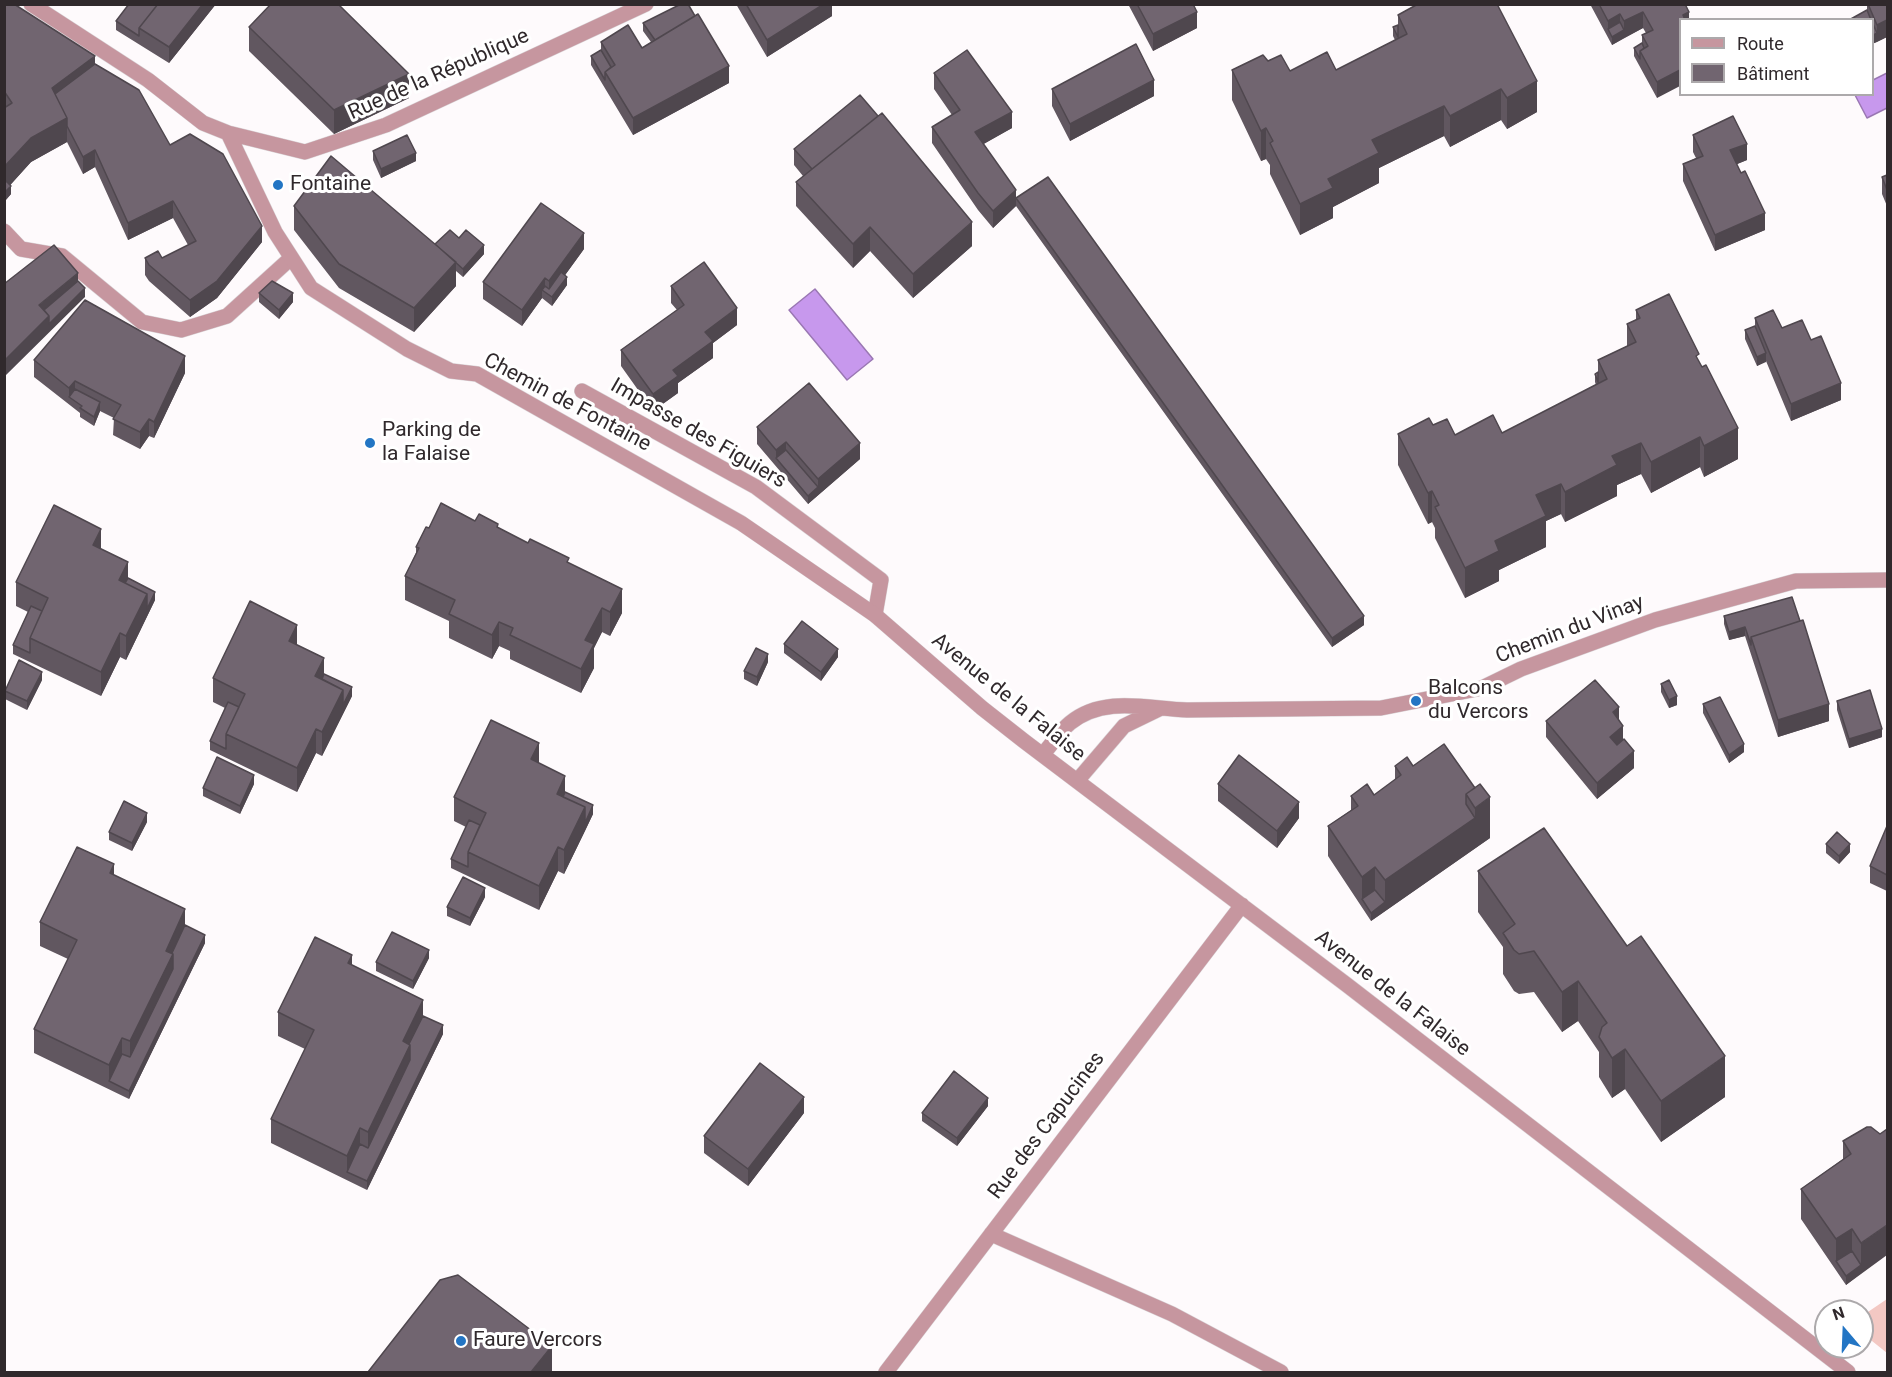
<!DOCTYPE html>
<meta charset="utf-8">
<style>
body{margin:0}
#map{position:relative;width:1892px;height:1377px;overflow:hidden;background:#fefafc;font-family:Roboto,sans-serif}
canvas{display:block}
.frame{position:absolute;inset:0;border:6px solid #30292c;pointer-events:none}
.legend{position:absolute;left:1679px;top:18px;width:195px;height:78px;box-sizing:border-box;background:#fff;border:2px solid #aca9ab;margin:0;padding:8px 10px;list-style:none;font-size:18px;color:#30292c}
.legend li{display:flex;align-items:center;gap:12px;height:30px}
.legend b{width:30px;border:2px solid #aca9ab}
.north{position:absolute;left:1814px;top:1299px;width:60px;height:60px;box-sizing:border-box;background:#fff;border:2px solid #aca9ab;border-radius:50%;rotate:341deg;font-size:16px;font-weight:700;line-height:24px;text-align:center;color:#30292c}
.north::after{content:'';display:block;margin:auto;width:21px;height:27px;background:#2375c4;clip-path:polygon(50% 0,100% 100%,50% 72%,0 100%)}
</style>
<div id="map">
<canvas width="1892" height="1377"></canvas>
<div class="frame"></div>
<ul class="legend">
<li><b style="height:8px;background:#c6969f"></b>Route</li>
<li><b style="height:16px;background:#716570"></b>Bâtiment</li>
</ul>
<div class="north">N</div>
</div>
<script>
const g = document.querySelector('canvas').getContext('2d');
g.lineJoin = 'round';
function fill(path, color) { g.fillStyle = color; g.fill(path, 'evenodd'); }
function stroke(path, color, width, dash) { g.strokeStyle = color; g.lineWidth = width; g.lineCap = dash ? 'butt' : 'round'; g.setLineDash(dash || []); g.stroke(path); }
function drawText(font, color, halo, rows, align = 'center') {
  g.font = font + ' Roboto,sans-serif'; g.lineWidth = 6; g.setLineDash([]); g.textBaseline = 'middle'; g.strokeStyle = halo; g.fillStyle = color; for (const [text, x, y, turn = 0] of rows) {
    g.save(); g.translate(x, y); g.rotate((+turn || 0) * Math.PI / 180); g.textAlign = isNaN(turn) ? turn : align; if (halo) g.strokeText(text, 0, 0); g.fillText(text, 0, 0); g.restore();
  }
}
fill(new Path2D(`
 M1887,1299V1353L1862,1333V1316Z`), '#f3c8c3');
const water = new Path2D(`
 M1887,73V108L1867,118L1855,95L1872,94L1873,80Z
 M815,289L873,359L847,380L789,310Z`);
fill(water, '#c798ed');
stroke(water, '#9a77b3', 1.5);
const lane = new Path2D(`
 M4,231L21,249L62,256L142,322L181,330L227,316L291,258
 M582,391L756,487L881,580L875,615`);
const street = new Path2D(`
 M31,4L148,80L203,123L228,133L305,152L386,125L646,4
 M228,133L275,232L311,288L407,349L451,371L477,374L741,523L875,615L982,708L1024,741L1347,985L1848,1372
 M1043,754C1052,744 1060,731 1070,723C1104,695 1149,709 1187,710L1381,708L1482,688L1521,669L1655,620L1796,581L1888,580
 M1077,781L1124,726L1159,709
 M991,1234L1172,1314L1281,1372
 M886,1372L1242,905`);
stroke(lane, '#d9d4d7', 16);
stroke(street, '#d9d4d7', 16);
stroke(lane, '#c6969f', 15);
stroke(street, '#c6969f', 15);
fill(new Path2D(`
 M4,4L95,64L170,145L262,242L217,298L190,317L149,281L145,275V258H162L188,245L173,218L128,240L95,167L83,174L67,142L31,162L10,185L11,194L5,201L4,200Z
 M129,4H216L169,63L116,30V21Z
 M736,4H832V16L767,57Z
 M1128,4H1193L1197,28L1153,51Z
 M1590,4H1685L1689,20L1657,98L1634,56V48L1642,43V35L1646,33L1643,28L1612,45Z
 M1867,4H1887V37L1872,44V20H1849L1867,10Z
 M1398,15L1537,112L1507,129L1501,120L1450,147L1444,136L1379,168V183L1333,207V218L1300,235L1270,174V165L1266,159L1261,161L1232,100V70L1268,61L1290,71L1336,70L1395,40L1393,36V27L1398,25Z
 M643,23L729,83L633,135L591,65V56L601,50V42L642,48L651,42L643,31Z
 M249,27L409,98L334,134L249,51Z
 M934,73L1012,128L983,144L1016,198L1364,625L1332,647L1016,206L993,228L978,210L932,143V127L952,115L934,89Z
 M1052,89L1154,96L1070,141L1052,106Z
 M1693,135L1747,160L1737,164L1765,230L1715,251L1683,181V164L1696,158L1693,152Z
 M794,149L972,246L913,298L870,251L853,268L796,206V182L803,176L794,165Z
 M373,151L416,161L381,178L373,160Z
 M1887,175V206L1882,194V177Z
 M294,206L435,245L459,238L484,254L463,277L456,271V286L414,332L339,288L294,230Z
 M584,249L565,275L567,285L552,306L542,298L522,326L483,299V282Z
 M671,286L737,325L713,343V358L678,383V393L653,411L621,366V350L677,310L671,303Z
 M259,293L293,302L279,319L259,302Z
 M1636,310L1699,362L1738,459L1704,477L1700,467L1651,493L1641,474L1617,485V496L1565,522L1561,514L1546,521V547L1499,570V581L1465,598L1435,538V528L1432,522L1428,524L1398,465V434L1433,425L1455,435L1502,433L1596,385L1595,382V374L1598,372V360L1627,346V324L1636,320Z
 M1755,318L1811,340L1841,400L1791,421L1766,361L1757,366L1745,339V330L1755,326Z
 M34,360L185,373L154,438L149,436L140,449L113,435L114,418L100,411L94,426L80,417V413L34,377Z
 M757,427L860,459L808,504L757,444Z
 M475,521L498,528L569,563L622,613L610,636L602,632L594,648V668L581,693L510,659V651L499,646L492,659L449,638V621L405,600V576L416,553V547L429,528Z
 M101,549L128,578L155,600L126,660L120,657L101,696L13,654V645L28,612L16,606V582Z
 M1792,597L1829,721L1778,737L1745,636L1729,640L1724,624V616Z
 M784,644L838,657L821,681L784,653Z
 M297,645L324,674L352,696L322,756L316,753L297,792L210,750V741L225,708L213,702V678Z
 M768,662L757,686L744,679V671Z
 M42,680L27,710L5,699V691Z
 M1661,684L1677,705L1669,708L1661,692Z
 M1837,701L1882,737L1849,748L1837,710Z
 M1703,704L1744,752L1729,763L1703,713Z
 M1619,719L1623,740L1634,768L1597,799L1546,737V721Z
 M1444,744L1490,838L1371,921L1328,856V826L1351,810V796L1374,795L1395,780V766H1413Z
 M539,763L565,792L593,814L564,874L558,871L539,910L451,868V859L466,827L454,821V797Z
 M254,784L240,814L203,796V788Z
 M1218,784L1299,818L1277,848L1218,801Z
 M147,822L132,851L109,840V832Z
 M1887,826V891L1870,883V866Z
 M1826,844L1850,852L1839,864L1826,853Z
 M1478,871L1725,1097L1661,1142L1625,1089L1612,1098L1599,1077V1052L1578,1021L1562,1032L1534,992L1519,994L1514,991L1503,974V947L1478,912Z
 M114,875L185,925L205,943L129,1099L34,1053V1029L68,959L40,946V922Z
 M485,897L470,926L447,916V907Z
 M429,958L413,989L376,971V962Z
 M352,965L423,1016L443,1034L367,1190L271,1143V1119L305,1049L278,1036V1012Z
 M988,1106L957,1146L922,1121V1113Z
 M804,1113L748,1186L704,1153V1136Z
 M1867,1127L1861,1273L1846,1285L1801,1219V1189L1843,1159V1141Z`), '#615760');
fill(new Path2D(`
 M203,4H216L169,63V47Z
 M824,4H832V16L767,57V40Z
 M1197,12V28L1153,51V34Z
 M1643,12V28L1624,38V21Z
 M1689,12V20H1683V15Z
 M1620,14V31L1608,29V37V21Z
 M1887,20V37L1877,42V25Z
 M1624,30V38L1612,45V37Z
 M1877,33V42L1872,44V36Z
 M95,56V80L52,96V88Z
 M729,66V83L633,135V118Z
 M1680,70V86L1657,98V82Z
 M409,74V98L334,134V110Z
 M1154,80V96L1070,141V124Z
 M1537,81V112L1507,129V98Z
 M1501,89V120L1450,147V116Z
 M1444,106V136L1379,168V183L1333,207V218L1300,235V204L1328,179L1372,140Z
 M1012,112V128L975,149V132Z
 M67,118V142L31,162L5,191L4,167L31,138Z
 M1266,128V159L1261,161V131Z
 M1747,144V160L1730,167V150Z
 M95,150V167L83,174V157Z
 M416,153V161L381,178V169Z
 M11,186V194L5,201V192Z
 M1016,190V206L993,228V211Z
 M173,201V218L128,240V223Z
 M1765,213V230L1715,251V235Z
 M972,222V246L913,298V274Z
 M262,226V242L217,298L190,317V300Z
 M870,227V251L853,268V244Z
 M584,233V249L550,296L549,295V281Z
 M484,245V254L463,277V269Z
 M456,262V286L414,332V308Z
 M78,273V289L44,318L39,305Z
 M567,277V285L552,306V297Z
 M545,278V292L542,290V298L522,326V310Z
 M85,288V297L4,377V361L49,316Z
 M293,293V302L279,319V310Z
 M737,308V325L713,343V358L678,383V393L653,411V394L673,370L705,332Z
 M1766,353V362L1757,366V357Z
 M185,356V373L154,438V422Z
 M75,381V397H69V388Z
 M1841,383V400L1791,421V404Z
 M100,402V411L94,426V417Z
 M149,419V436L140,449V432Z
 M1738,428V459L1704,477V446Z
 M1700,437V467L1651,493V462Z
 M786,442V458H776V466V450Z
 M860,443V459L808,504V496L818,487V479Z
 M1641,443V474L1617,485V496L1565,522V492L1612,456Z
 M1561,484V514L1546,521V547L1499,570V581L1465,598V568L1495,541L1536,495Z
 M1432,491V522L1428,524V493Z
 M101,529V553L93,545Z
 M128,562V586L119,580Z
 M622,589V613L610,636V612Z
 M155,592V600L126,660V636L147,594Z
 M602,608V632L594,648V668L581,693V669L585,640Z
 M1364,616V625L1332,647V638Z
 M499,622V646L492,659V635Z
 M297,625V649L289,641Z
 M1745,627V636L1729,640V632Z
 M120,633V657L101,696V672Z
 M838,649V657L821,681V672Z
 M768,654V662L757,686V677Z
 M324,658V682L315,676Z
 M42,672V680L27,710V701Z
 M352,687V696L322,756V732L343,690Z
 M1677,696V705L1669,708V700Z
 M1829,704V721L1778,737V720Z
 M1619,707V723L1613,712Z
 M1623,726V742L1610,754V737Z
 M316,729V753L297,792V768Z
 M1882,729V737L1849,748V739Z
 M539,743V767L531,759Z
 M1744,744V752L1729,763V755Z
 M1634,751V768L1597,799V783Z
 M254,775V784L240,814V806Z
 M565,776V800L557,794Z
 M1490,797V838L1371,921V913L1385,902V880L1475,818V808Z
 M1299,802V818L1277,848V831Z
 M593,805V814L585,831V823Z
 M585,807V831L564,874V850Z
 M147,813V822L132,851V843Z
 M1850,844V852L1839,864V856Z
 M558,847V871L539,910V886Z
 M114,864V888L110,873Z
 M1375,867V898L1362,899V877Z
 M485,888V897L470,926V918Z
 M185,909V933L173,978L130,1065V1041L166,951Z
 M205,935V943L129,1099V1091Z
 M429,950V958L413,989V981Z
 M352,955V979L348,963Z
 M1578,981V1021L1562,1032V992Z
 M423,1000V1024L410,1069L368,1156V1132L403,1041Z
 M443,1025V1034L367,1190V1181Z
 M122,1038V1062L109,1081V1065Z
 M1625,1049V1089L1612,1098V1058Z
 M1725,1056V1097L1661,1142V1101Z
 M804,1097V1113L748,1186V1169Z
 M988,1098V1106L957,1146V1138Z
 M360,1128V1152L347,1172V1180V1156Z
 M1887,1225V1255L1846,1285V1276L1861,1265V1243Z
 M1852,1229V1259L1836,1261V1239Z
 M552,1346V1372H531Z`), '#4f474e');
const building = new Path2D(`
 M4,4H14L95,56L52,88L67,118L31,138L4,167V108L12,103L4,91Z
 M129,4H158L139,28V36L116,21Z
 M158,4H203L169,47L139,28Z
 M271,4H338L409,74L334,110L249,27Z
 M681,4H688L695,16L655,40L643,23Z
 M746,4H824L767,40Z
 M1137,4H1193L1197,12L1153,34Z
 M1418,4H1497L1537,81L1507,98L1501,89L1450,116L1444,106L1372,140L1379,153L1328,179L1333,188L1300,204L1270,143L1273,141L1266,128L1261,131L1232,70L1263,55L1268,61L1281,55L1290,71L1327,52L1336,70L1407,34L1398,15Z
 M1599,4H1685L1689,12L1683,15L1685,20H1680V70L1657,82L1640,51L1648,46L1642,35L1653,30L1643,12L1624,21L1620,14L1608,21Z
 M1868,4H1887V20L1877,25Z
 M1867,10L1871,20H1849Z
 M698,14L729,66L633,118L605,72L615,65L601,42L628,25L642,48Z
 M1620,22L1624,30L1612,37L1608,29Z
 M1872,22L1877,33L1872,36Z
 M1398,25V37L1393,27Z
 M1642,43L1644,48L1640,51V59L1634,48Z
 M1136,44L1154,80L1070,124L1052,89Z
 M601,50L611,67L605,72V80L591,56Z
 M967,50L1012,112L975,132L1016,190L993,211L978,193L932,127L960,110L934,73Z
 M95,64L139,90L170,145L190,134L223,154L262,226L217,281L190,300L149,265L145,258L158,251L162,258L196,241L173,201L128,223L95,150L83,157L67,126V118L55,94Z
 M860,95L878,116L812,169L794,149Z
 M882,113L972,222L913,274L870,227L853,244L796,182Z
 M1733,116L1747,144L1730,150L1741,173L1745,171L1765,213L1715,235L1683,164L1703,156L1693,135Z
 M407,135L416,153L381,169L373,151Z
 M331,156L456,262L414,308L339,264L294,206Z
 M1887,175V190L1882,177Z
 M1048,177L1364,616L1332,638L1016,198Z
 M6,181L11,186L5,192L4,191V183Z
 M541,203L584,233L549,281L545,278L522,310L483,282Z
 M450,230L459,238L466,230L484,245L463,269L435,244Z
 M54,245L78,273L39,305L49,316L4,361V284Z
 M704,262L737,308L705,332L713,341L673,370L678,376L653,394L621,350L684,305L671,286Z
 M561,272L567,277L552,297L542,290L545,286L549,289Z
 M78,281L85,288L49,324V316L44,310Z
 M272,281L293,293L279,310L259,293Z
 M1669,294L1699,354L1696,356L1702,367L1706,365L1738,428L1704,446L1700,437L1651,462L1641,443L1612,456L1617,465L1565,492L1561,484L1536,495L1546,516L1495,541L1499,551L1465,568L1435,507L1439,505L1432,491L1428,493L1398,434L1429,418L1433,425L1447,419L1455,435L1493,415L1502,433L1607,379L1598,360L1636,342L1627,324L1640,318L1636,310Z
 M85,300L185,356L154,422L149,419L140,432L113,419L121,405L75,381L69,388L34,360Z
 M1773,310L1782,328L1802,320L1811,340L1821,336L1841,383L1791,404L1755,318Z
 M1755,326L1766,353L1757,357L1745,330Z
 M1598,372V382L1595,374Z
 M809,383L860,443L818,479L786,442L776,450L757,427Z
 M75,389L100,402L94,417L80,408L82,406L69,397Z
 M786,450L818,487L808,496L776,458Z
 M441,503L475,521L479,514L498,524L497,527L528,543L530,539L569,558L567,562L622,589L610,612L602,608L585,640L594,644L581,669L510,635L513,628L499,622L492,635L449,614L455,600L405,576L419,548L416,547L426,527L429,528Z
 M54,505L101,529L93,545L128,562L119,580L147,594L126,636L120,633L101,672L30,638L48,598L16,582Z
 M128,578L155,592L147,609V594L125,583Z
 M1792,597L1800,621L1751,637V645L1745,627L1729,632L1724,616Z
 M250,601L297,625L289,641L324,658L315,676L343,690L322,732L316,729L297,768L226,734L245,694L213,678Z
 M31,606L42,611L30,638V653L13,645Z
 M1803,620L1829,704L1778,720L1751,637Z
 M802,621L838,649L821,672L784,644Z
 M756,648L768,654L757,677L744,671Z
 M19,660L42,672L27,701L5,691Z
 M324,674L352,687L343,705V690L322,679Z
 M1595,680L1619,707L1613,712L1623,726L1610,737L1617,745L1624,739L1634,751L1597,783L1546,721Z
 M1669,680L1677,696L1669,700L1661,684Z
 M1870,690L1882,729L1849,739L1837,701Z
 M1720,697L1744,744L1729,755L1703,704Z
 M228,702L239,707L226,734V749L210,741Z
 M491,720L539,743L531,759L565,776L557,794L585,807L564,850L558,847L539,886L468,852L486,813L454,797Z
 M1444,744L1475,788L1466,794V804L1475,818L1385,880L1375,867L1362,877L1328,826L1358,806L1351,796L1367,784L1374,795L1401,775L1395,766L1407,757L1413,766Z
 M1239,755L1299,802L1277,831L1218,784Z
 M217,757L254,775L240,806L203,788Z
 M1480,784L1490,797L1475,808L1466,794Z
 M565,792L593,805L585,823V807L563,797Z
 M124,801L147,813L132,843L109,832Z
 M469,820L480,825L468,852V867L451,859Z
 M1887,826V875L1870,866Z
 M1544,828L1627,946L1641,936L1725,1056L1661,1101L1625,1049L1612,1058L1599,1037L1602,1027L1607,1023L1578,981L1562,992L1534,951L1519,954L1514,950L1503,933L1515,924L1478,871Z
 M1837,832L1850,844L1839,856L1826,844Z
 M77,847L114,864L110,873L185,909L166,951L173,954L130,1041L122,1038L109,1065L34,1029L77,940L40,922Z
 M463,877L485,888L470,918L447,907Z
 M1375,890L1385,902L1371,913L1362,899Z
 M185,925L205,935L129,1091L109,1081L122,1054L130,1057L173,969V954L172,953Z
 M392,932L429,950L413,981L376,962Z
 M315,937L352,955L348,963L423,1000L403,1041L410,1045L368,1132L360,1128L347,1156L271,1119L314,1030L278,1012Z
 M423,1016L443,1025L367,1181L347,1172L360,1144L368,1148L410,1060V1045L409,1044Z
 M760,1063L804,1097L748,1169L704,1136Z
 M954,1071L988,1098L957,1138L922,1113Z
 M1867,1127H1871L1880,1134L1887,1129V1225L1861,1243L1852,1229L1836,1239L1801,1189L1851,1154L1843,1141Z
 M1852,1251L1861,1265L1846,1276L1836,1261Z
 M458,1275L552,1346L531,1372H368L440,1280Z`);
fill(building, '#716570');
stroke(building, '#4f474e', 1.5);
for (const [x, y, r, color] of [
 [278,185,6,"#2375c4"],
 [370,443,6,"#2375c4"],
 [1416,701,6,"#2375c4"],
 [461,1341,6,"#2375c4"]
]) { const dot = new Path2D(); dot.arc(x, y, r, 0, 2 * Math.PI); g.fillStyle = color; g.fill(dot); stroke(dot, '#fff', 2); }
drawText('21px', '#30292c', '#fff', [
 ["Rue de la République",439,75,-24],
 ["Chemin de Fontaine",567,403,28],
 ["Impasse des Figuiers",698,434,30],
 ["Chemin du Vinay",1570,630,-21],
 ["Avenue de la Falaise",1008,698,39],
 ["Avenue de la Falaise",1392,994,38],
 ["Rue des Capucines",1047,1126,-53]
]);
drawText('21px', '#30292c', '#fff', [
 ["Fontaine",290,185],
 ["Parking de",382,431],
 ["la Falaise",382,455],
 ["Balcons",1428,689],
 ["du Vercors",1428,713],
 ["Faure Vercors",473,1341]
], 'left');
</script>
